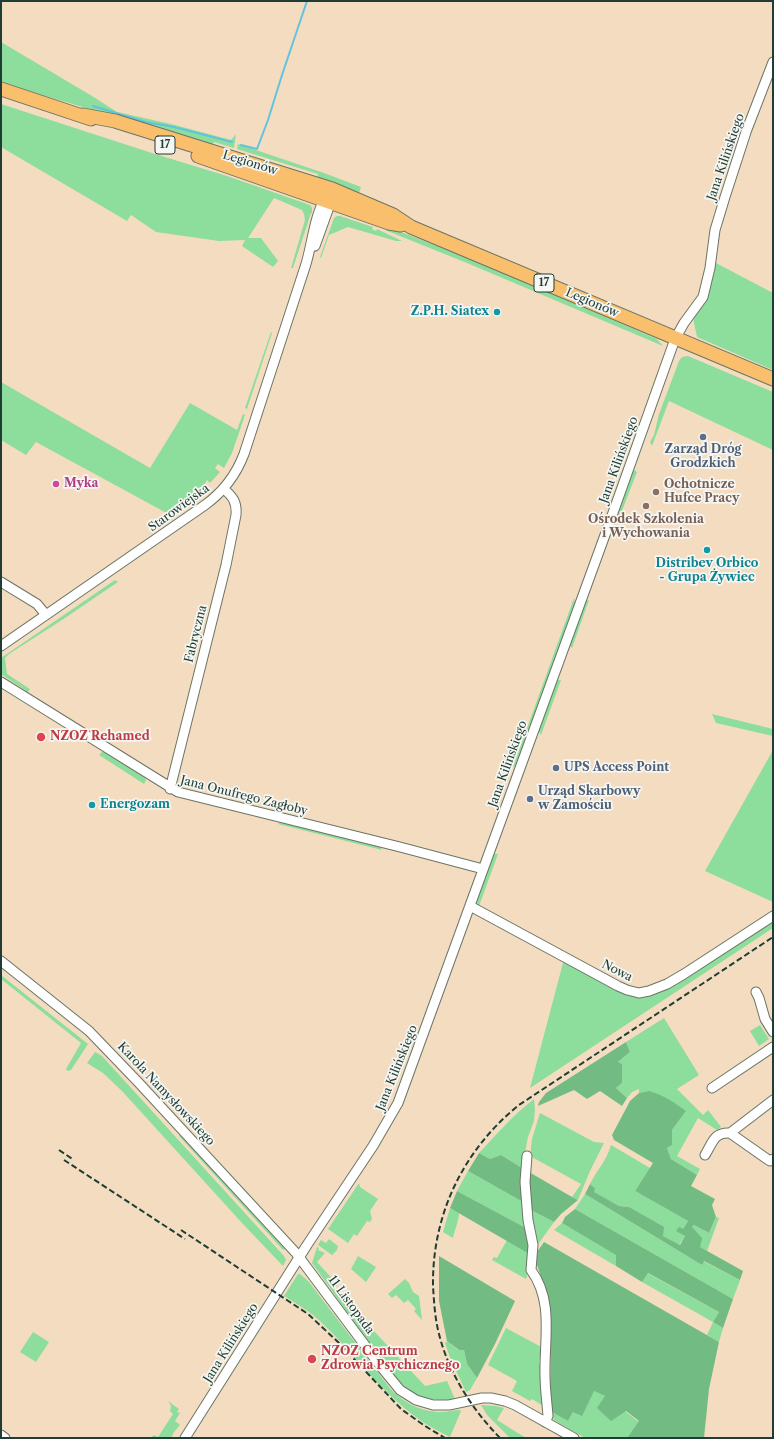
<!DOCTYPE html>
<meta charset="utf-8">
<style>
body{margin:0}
#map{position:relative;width:774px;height:1439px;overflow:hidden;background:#f4dcc1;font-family:"Libre Caslon Text",serif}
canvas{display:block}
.frame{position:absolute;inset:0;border:2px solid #1f3d34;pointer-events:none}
</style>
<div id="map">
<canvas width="774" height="1439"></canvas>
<div class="frame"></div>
</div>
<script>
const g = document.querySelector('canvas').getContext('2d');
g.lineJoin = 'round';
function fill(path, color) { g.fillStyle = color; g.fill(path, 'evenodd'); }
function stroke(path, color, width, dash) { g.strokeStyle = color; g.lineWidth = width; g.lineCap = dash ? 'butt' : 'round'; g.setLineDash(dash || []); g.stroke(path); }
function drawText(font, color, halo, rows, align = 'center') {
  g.font = font + ' "Libre Caslon Text",serif'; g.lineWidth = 3.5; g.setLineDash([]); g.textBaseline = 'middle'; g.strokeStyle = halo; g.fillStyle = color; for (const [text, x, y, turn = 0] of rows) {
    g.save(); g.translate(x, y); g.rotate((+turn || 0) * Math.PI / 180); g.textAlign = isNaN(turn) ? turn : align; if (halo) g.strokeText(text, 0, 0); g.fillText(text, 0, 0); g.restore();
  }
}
fill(new Path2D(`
 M1,42L92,96L117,112L171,124L231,140L236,134L234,148L214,142L212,145L1,83Z
 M1,104L155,154L227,176L310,205L312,208V213H311L293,268H291L305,220L304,214L302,210L274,198L248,238H261L278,261L273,267L242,246L245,240L219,241L156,232L131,215L127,221L1,147Z
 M238,144L324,173L361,187L359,193L334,183L317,178L318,174L237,149Z
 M337,216H340L373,227L372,229L376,231L377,229L402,241H396L348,227L329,235L321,258L320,257L334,218Z
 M385,230H396L475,261L657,339L663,346L467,263Z
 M714,262L773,293V370L697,337L693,318L704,301Z
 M271,332L272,333L247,409L245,408Z
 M688,356L773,392V450L669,401L652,446L650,442L654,435L659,414L679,361L682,357Z
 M1,382L150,468L190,403L237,430L243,414L245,415L232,453L224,468L218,464L215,468L220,472L210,483L207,480L204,485L206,487L187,505L184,502L179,506L182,508L172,516L36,442L26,455L1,440Z
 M633,469L637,472L620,516L617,513Z
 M115,580L118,582L62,620L9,654L5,658L7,674L30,689L28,692L1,674V658Z
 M574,598L575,604L516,766L513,767Z
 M589,600L572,648L569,645L585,601Z
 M558,680H561L541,735L538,730L556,681Z
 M712,714L773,729V736L716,723Z
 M773,750V902L705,871Z
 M102,752H106L144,776L146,780L144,784L99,755Z
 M280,822L380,846L382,850L278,824Z
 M493,854H498L479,906L476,901Z
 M773,918V928L530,1088L564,959L643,994Z
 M1,975L88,1044L71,1070L68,1071L66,1069L81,1043L1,979Z
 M664,1018L699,1075L677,1089L703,1115L708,1110L721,1127L717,1130L698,1118L677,1156L700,1169L697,1175L671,1159L667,1148L672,1145V1130L686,1111L649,1091L639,1093V1089L632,1092L627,1098L616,1088L622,1083V1064L618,1062L630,1052L626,1042Z
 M760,1025L769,1039L759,1046L750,1031Z
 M95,1052L102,1056L284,1256L286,1260L283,1266L242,1223L122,1091L103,1073L87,1063Z
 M534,1099L535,1110L534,1121L528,1137L522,1168L501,1155L490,1159L479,1153C497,1134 513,1115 534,1099Z
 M540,1113L594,1142L604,1143L590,1171L578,1200L572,1197L581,1184L530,1156L532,1139Z
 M180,1135L285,1249L283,1250L179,1136Z
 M611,1145L650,1168L635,1191L688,1221L683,1229L677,1231L685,1236L679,1245L663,1236L629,1207L619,1206L593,1192L595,1188L590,1184C597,1170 607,1160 611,1145Z
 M468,1171L523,1202L526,1228L457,1191Z
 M359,1183L360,1187L378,1199L370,1211L372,1219L370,1222L367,1221L357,1236L354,1234L348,1243L328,1229Z
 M585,1194L702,1265L703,1261L740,1280L733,1299L575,1209Z
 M450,1208L459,1213C459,1220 455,1229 453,1238L443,1232Z
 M529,1209L554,1222L537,1246Z
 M716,1217L719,1218L707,1251L699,1247L692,1227L694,1225L709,1233Z
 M562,1223L617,1255L616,1266L554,1230Z
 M329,1239L338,1246L337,1250L332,1255L318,1245L321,1240L326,1243Z
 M507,1240L531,1255L530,1267L526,1279L492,1260L494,1257L497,1258Z
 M317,1247L319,1248L318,1250L325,1253L317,1262L338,1285L334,1288L425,1386L447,1381L455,1399C441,1401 426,1400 414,1393C398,1384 387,1367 376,1353C354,1323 334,1293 312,1263Z
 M358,1256L376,1267L366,1282L351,1269Z
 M647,1273L719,1312L713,1322L723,1328L719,1342L707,1335L713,1322L642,1282Z
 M298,1274H300L309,1282L389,1387C402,1402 421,1412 441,1412C448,1412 454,1410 460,1410L461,1411L450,1437C433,1429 415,1418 401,1405C371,1380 348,1347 320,1321C309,1311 296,1303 284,1296Z
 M405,1279L409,1283L413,1292L419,1296L422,1320L414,1311L416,1309L408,1300L404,1303L396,1295L392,1298L388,1294Z
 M506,1328L545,1349L539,1360L540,1367H543L545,1407L532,1399L530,1401L512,1391L517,1381L488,1365Z
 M33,1332L49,1342L36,1362L20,1352Z
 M447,1341L458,1350H464L467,1364L477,1378L470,1390L466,1392L451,1360L445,1343Z
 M594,1391L605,1396L639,1422L627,1438H585L554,1420L550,1411L568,1421L573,1412Z
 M168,1401L179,1409L177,1412L180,1413L175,1421L180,1425L174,1432L171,1438H145V1437L150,1438L154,1435L158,1437L173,1414L170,1411L171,1406Z
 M481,1405L496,1406L504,1408L497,1420L526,1438H510L487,1415Z`), '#8ddd9d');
fill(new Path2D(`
 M626,1042L630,1052L618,1062L622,1064V1083L616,1088L627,1098L622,1106L600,1091L587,1099L574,1090L538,1106L539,1102L546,1093Z
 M649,1091C663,1095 674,1102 686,1111L672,1130V1145L667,1148L671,1159L697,1175L691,1186L715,1199L712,1205L716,1217L709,1233L694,1225L692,1227L702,1238L700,1247L743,1271L740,1280L704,1261L702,1265L585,1194L590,1184L595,1188L594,1192L619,1206L629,1207L664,1227L663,1236L680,1245L685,1236L676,1231L679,1227L683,1229L688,1221L635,1191L653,1163L614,1140L612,1135L630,1101L639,1093Z
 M479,1153L490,1159L501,1155L522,1168L523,1202L468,1171Z
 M529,1172L572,1197L578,1200L561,1214L554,1222L529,1209Z
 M457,1191L526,1228L531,1255L450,1208Z
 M575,1209L733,1299L723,1328L713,1322L719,1312L648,1273L642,1282L616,1266V1255L562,1223L565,1217Z
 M544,1242L719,1342L709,1389L704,1438H627L639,1421L626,1411L611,1421L597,1408L605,1396L594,1391L582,1416L573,1412L568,1421L550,1411L551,1324L547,1294L536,1262L537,1252Z
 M439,1256L515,1301L495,1344L477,1378L467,1364L464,1350H459L447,1341L439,1301Z`), '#72bc84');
stroke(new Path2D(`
 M93,106L146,122L174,127L232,142
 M241,145L257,149L268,120L282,75L307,1`), '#61c3df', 2);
const minor = new Path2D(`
 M315,246L328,210L331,197
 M1,582L37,604L46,615
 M1,646L205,505C223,492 236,475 244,454L306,264C312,244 315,213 326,197
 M1,682L178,792L400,847L483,869
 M170,789L226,565L236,515C237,502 233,497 224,489
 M470,906L618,986L627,990L639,993L649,991L667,984L684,974L773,916
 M1,961L89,1031L138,1082L296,1253L382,1368L400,1390L416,1400L433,1405H449L482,1398H491L505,1401L515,1405L574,1438
 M756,992L759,998L765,1019L773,1032
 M712,1088L773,1047
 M730,1133L773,1100
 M705,1155C713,1142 714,1132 730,1133L767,1159L770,1161L773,1159
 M527,1156L525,1182L528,1220L533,1245L531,1270C554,1301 544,1340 545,1375C545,1389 547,1402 548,1416L545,1422
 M1,1435L5,1438
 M185,1438L307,1245L373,1146L398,1103L609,524L675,339L684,323L703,297L710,268L715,230L725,197L746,132L773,62`);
const highway = new Path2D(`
 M1,89L91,119
 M83,115L115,121L332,189L393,215L411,227L773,379
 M198,156L389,223L401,225`);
stroke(minor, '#6a7565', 11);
stroke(highway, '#6a7565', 15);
stroke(minor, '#fff', 9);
stroke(highway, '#f9bf6d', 13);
stroke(new Path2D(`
 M59,1150L74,1160
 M64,1160L185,1239
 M181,1230L308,1314L338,1342L401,1409L425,1426L445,1438
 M500,1438C472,1409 449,1374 439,1334C435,1319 434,1302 433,1286C432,1215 463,1150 519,1105L773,937`), '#1f3d34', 2, [6, 3]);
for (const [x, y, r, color] of [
 [497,312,4,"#0f9aa8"],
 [703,437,4,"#5c6f8a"],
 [56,484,4,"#d1479c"],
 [656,492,4,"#8d6e63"],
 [646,506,4,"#8d6e63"],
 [707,550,4,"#0f9aa8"],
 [41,737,5,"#e0444e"],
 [556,768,4,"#5c6f8a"],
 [530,799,4,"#5c6f8a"],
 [92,805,4,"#0f9aa8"],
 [312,1359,5,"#e0444e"]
]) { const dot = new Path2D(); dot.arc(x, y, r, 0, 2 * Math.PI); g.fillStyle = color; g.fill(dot); stroke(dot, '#f6f6f2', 1.5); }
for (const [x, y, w] of [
 [165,145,20],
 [544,283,20]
]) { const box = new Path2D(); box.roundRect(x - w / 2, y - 9, w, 18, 3); g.fillStyle = '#f6f6f2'; g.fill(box); stroke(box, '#1f3d34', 1); }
drawText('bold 11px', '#1f3d34', null, [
 ["17",165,145],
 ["17",544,283]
]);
drawText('12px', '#1f3d34', '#f6f6f2', [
 ["Jana Kilińskiego",726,157,-71],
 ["Legionów",250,163,17],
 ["Legionów",592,303,23],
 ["Jana Kilińskiego",619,460,-70],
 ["Starowiejska",179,508,-36],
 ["Fabryczna",196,634,-76],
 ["Jana Kilińskiego",508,764,-70],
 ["Jana Onufrego Zagłoby",244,796,14],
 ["Nowa",617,971,27],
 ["Jana Kilińskiego",397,1068,-68],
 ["Karola Namysłowskiego",166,1094,47],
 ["11 Listopada",351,1305,54],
 ["Jana Kilińskiego",231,1343,-58]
]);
drawText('bold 12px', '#0d838f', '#f6f6f2', [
 ["Z.P.H. Siatex",489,312],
 ["Distribev Orbico",707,564,"center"],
 ["- Grupa Żywiec",707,578,"center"],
 ["Energozam",100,805,"left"]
], 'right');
drawText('bold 12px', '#4e5e75', '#f6f6f2', [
 ["Zarząd Dróg",703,450,"center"],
 ["Grodzkich",703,464,"center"],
 ["UPS Access Point",564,768],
 ["Urząd Skarbowy",538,792],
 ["w Zamościu",538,806]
], 'left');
drawText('bold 12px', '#b23c85', '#f6f6f2', [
 ["Myka",64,484]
], 'left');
drawText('bold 12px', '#785e54', '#f6f6f2', [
 ["Ochotnicze",664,485],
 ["Hufce Pracy",664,499],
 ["Ośrodek Szkolenia",646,520,"center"],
 ["i Wychowania",646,534,"center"]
], 'left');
drawText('bold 12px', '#be3a42', '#f6f6f2', [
 ["NZOZ Rehamed",50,737],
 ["NZOZ Centrum",321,1352],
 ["Zdrowia Psychicznego",321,1366]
], 'left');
</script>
